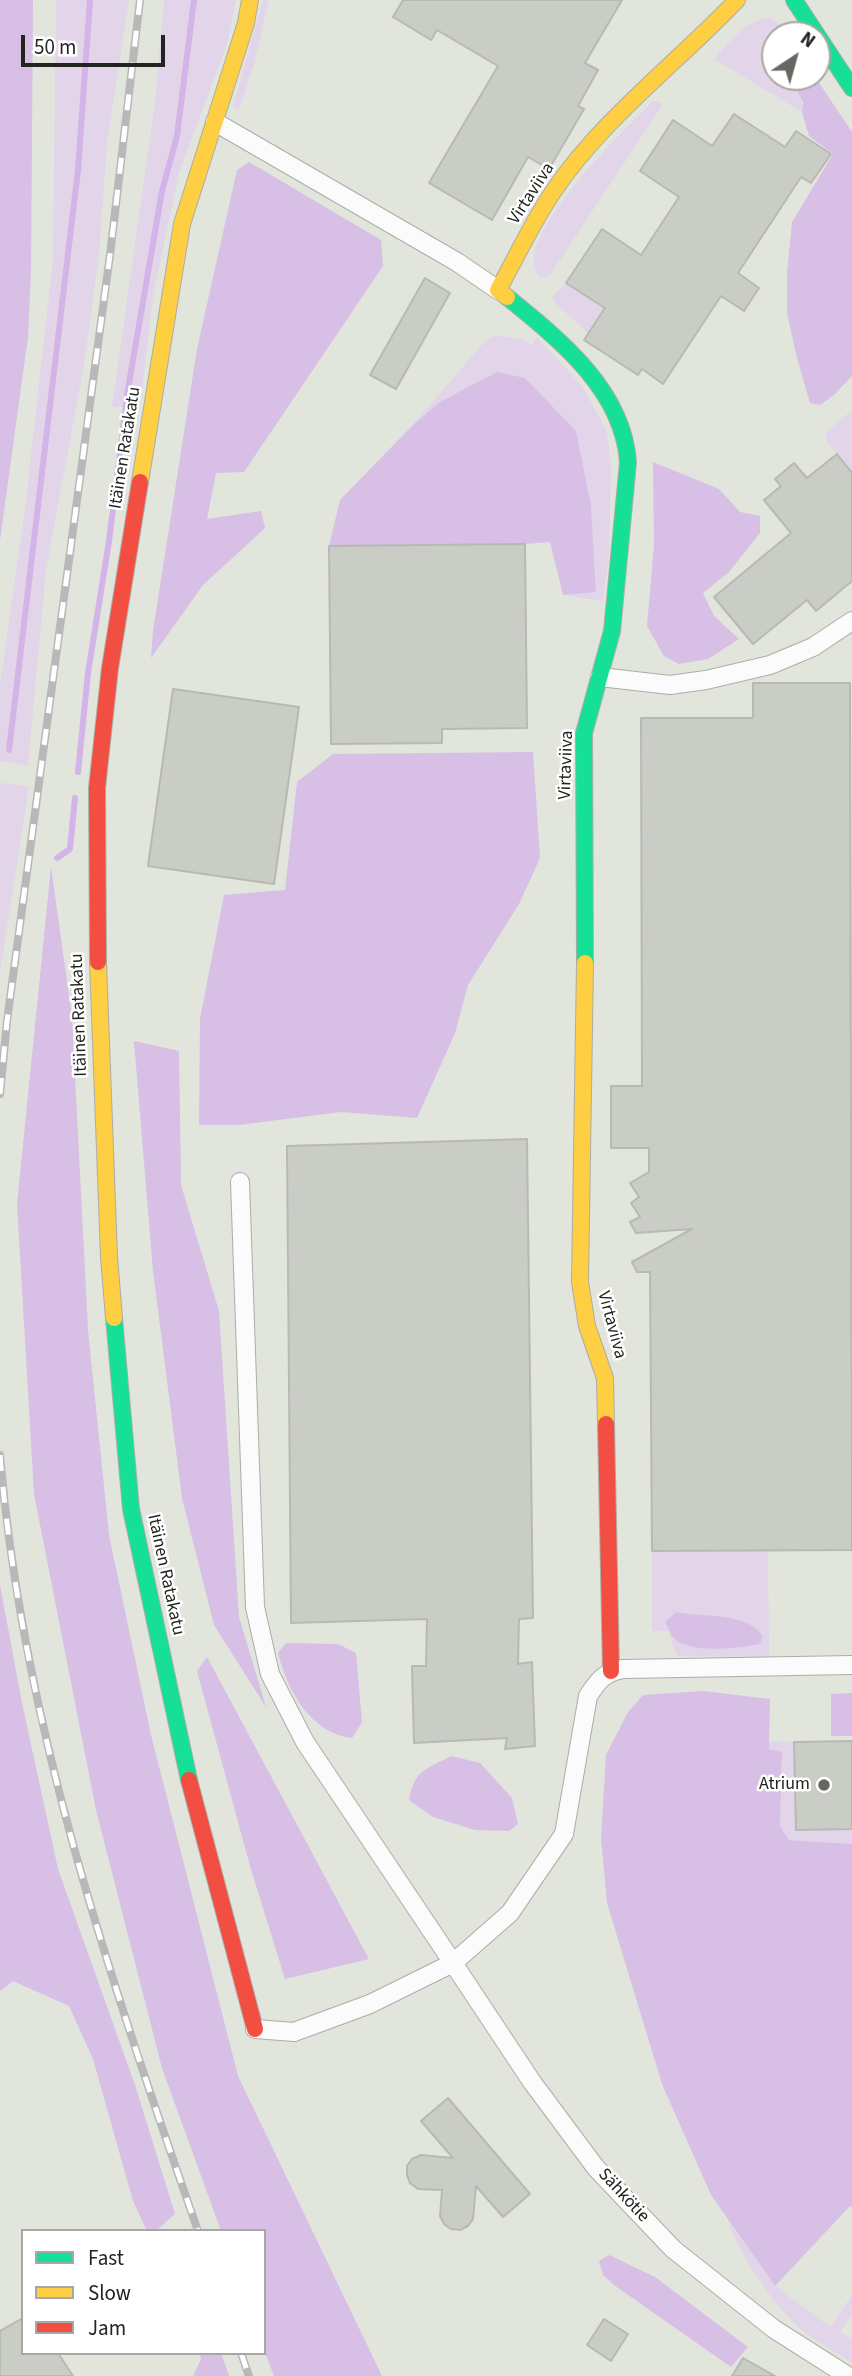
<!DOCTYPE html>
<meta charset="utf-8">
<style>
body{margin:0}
#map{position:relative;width:852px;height:2376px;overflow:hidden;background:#e1e5dc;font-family:"Source Sans 3",sans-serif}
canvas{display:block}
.legend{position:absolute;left:21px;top:2229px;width:245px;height:126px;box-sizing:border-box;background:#fff;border:2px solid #a7a8a5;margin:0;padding:9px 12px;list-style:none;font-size:21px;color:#22251f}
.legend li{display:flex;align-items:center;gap:14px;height:35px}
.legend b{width:35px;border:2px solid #a7a8a5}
.north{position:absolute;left:761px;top:21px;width:70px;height:70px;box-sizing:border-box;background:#fff;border:2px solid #a7a8a5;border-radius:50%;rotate:36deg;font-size:19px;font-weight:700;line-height:28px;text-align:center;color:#22251f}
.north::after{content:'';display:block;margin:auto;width:24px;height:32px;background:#656861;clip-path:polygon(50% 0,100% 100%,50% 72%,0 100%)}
.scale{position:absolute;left:21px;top:35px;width:144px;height:32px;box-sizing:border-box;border:4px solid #22251f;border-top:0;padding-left:9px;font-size:21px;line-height:24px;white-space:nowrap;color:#22251f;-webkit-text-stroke:5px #fff;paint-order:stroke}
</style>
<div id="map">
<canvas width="852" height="2376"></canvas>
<ul class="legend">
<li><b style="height:9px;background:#16e098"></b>Fast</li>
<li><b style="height:9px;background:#ffcf43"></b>Slow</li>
<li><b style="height:9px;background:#f24e42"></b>Jam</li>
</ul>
<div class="north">N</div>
<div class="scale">50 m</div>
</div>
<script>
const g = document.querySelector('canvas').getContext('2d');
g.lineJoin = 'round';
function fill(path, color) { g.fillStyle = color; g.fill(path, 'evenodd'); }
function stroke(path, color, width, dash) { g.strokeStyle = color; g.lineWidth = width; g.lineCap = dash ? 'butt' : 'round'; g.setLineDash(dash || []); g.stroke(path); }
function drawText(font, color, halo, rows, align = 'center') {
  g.font = font + ' "Source Sans 3",sans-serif'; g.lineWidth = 5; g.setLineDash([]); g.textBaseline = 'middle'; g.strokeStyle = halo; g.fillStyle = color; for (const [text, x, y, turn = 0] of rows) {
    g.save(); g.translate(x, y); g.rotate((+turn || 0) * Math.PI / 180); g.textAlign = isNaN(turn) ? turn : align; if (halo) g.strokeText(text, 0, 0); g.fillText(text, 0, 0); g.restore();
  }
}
fill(new Path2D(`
 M56,0H129L107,143L99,255L84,364L46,570L28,766L0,761V686L25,508L53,260Z
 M164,0H236L227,44L179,173L153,296L140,406L112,407L155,102Z
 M263,0H269L254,64L239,110L233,107Z
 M770,18L779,23L787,35H775V77H787C796,88 803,98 802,112L714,59C731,41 745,20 770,18Z
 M653,101H660L662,106L550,275L541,278C503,245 629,125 653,101Z
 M566,283L613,295L588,333L553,301V296Z
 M496,335L522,339L532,345L537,337L583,387L607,432L611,466L609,554L603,601L563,595L596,592L591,506L410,428L485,341Z
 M852,410V473L826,440V433Z
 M0,783L29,786L0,972Z
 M768,1550L769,1657L677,1656L668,1631H652V1551Z
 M769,1741L794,1742L796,1829H852V1844L789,1840L780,1826L782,1752L769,1749Z
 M728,2220L775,2286L825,2323L831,2326L852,2295V2314L840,2332L852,2339V2363C837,2353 821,2344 807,2334C778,2313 737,2253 728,2220Z`), '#e2d5ea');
fill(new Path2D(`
 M0,0H33L31,271L28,337L0,540Z
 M787,77H815L852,132V376L834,395L820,405L810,403L797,358L787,313V274L792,222L833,154L809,136L802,112L803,103L797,90Z
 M249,162L381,240L383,266L244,472L216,473L207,519L261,511L265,528L203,585L151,658L153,631L197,349L237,170Z
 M497,372L525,378L576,431L591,506L596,592L563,595L550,542L525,544L329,546L340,500L410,428L440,402Z
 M653,462L719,489L740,512L760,516V533L729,572L703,593L714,616L739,639L708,659L679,664L664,656L647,626L654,545Z
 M533,752L540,858L519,904L468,985L455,1033L417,1118L341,1112L239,1125H199L200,1019L224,895L285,890L297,782L333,754Z
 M51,867L72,1017L88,1330L109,1535L151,1735L238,2076L382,2376H274L264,2350V2231H221L162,2068L96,1810L34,1494L17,1204Z
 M134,1041L179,1051L181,1185L219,1311L239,1617L266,1707L214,1625L182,1498L153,1271Z
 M0,1585L22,1703L58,1869L136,2088L175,2214L156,2231H147L133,2201L93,2059L69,2006L13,1981L0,1991Z
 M676,1612C705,1618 744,1611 763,1636L760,1644C738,1648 689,1655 673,1637C670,1633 668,1627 665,1622Z
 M286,1643L338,1644L356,1653L362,1722L352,1738C311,1734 287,1690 278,1653Z
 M207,1657L369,1959L285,1979L250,1866L197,1671Z
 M703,1691L770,1699L769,1749L782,1752L780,1826L789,1840L852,1844V2207L850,2206L775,2286L711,2195L662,2084L607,1903L601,1838L606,1755L628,1712L643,1695Z
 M852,1693V1736H831V1694Z
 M451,1756L480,1763L512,1798L518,1824L509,1831L475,1830L433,1817L409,1800C415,1769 425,1770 451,1756Z
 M609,2255L655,2277L748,2347L731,2367L614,2285L603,2275L599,2261Z
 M199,2353H221L229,2376H193L201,2359Z`), '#d7bfe6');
stroke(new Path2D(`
 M9,750L78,170L90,0
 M78,772L88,673L109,541L128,389L162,191L177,136L194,0
 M57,858L70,849L75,798`), '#d3b4e9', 6);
const building = new Path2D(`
 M403,0H622L585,63L598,70L578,106L584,109L549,169L528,157L492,220L429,183L498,66L437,30L431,40L393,17Z
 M734,114L785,147L796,131L831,154L811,183L801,177L738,273L759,288L744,311L721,296L663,384L642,369L638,375L584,340L605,308L566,283L602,229L641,255L679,197L640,171L673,120L712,146Z
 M425,278L450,293L396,389L370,375Z
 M837,454L852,473V581L816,611L807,600L753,644L714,597L791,533L764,500L781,486L775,479L794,463L807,478Z
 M525,544L527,728L442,729V743L331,744L329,546Z
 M753,683H850L852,1550L652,1551L650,1272H637L632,1262L692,1229L636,1233L630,1222L640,1217L631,1203L639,1197L630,1183L649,1172V1148H611V1086H642L641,718H753Z
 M173,689L299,707L274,884L148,866Z
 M527,1139L533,1618L519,1619L518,1664L532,1662L535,1746L505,1749L507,1738L414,1743L412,1666H426L427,1619L291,1623L287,1146Z
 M852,1741V1829L796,1830L794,1742Z
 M448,2098L530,2194L503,2217L476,2186L473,2219L468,2226L460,2230L451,2229L444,2224L440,2216L442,2190L418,2189L410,2183L407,2175V2166L412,2159L421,2155L453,2158L421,2121Z
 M23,2318V2353H58L73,2376H0V2331Z
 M604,2319L628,2334L611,2361L587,2345Z
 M743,2358L775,2376H732Z`);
fill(building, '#cacdc6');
stroke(building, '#b7bab3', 2);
const street = new Path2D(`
 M215,122L457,262L498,290
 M600,677L670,685L706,680L770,665L813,647L852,621
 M240,1182L255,1607L270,1674L305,1742L453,1963L510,1913L564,1834L588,1696C598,1681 604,1672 623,1669L852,1665
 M255,2029L294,2032L370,2004L453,1963L532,2082L596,2168L673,2249L774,2329L848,2376`);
const fast = new Path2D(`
 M794,0L852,88
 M507,297C560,340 623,390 628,462L612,631L584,733L585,963
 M114,1318L131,1509L189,1780`);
const slow = new Path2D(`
 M507,297L498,290C516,258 532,223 553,192C601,120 677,63 737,0
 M140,482L182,224L246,23L250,0
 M98,962L109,1257L114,1318
 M585,963L580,1282L587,1326L605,1378L606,1424`);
const jam = new Path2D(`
 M98,962L97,788L110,668L140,482
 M606,1424L611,1671
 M189,1780L255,2029`);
stroke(street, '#abaea7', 20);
stroke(fast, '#abaea7', 18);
stroke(slow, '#abaea7', 18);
stroke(jam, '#abaea7', 18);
stroke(street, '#fafbfa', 18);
stroke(fast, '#16e098', 16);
stroke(slow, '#ffcf43', 16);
stroke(jam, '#f24e42', 16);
const rail = new Path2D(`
 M0,1094L7,1021L110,255L140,0
 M0,1455C22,1722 110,1979 198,2231
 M241,2353L249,2376`);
stroke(rail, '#b7b8b7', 8);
stroke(rail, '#fff', 5, [16]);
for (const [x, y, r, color] of [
 [824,1785,7,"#656861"]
]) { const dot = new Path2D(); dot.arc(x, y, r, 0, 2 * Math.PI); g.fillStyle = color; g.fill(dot); stroke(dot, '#fff', 2.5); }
drawText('18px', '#22251f', '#fff', [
 ["Virtaviiva",532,194,-57],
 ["Itäinen Ratakatu",126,448,-81],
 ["Virtaviiva",567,765,-88],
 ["Itäinen Ratakatu",80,1015,-92],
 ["Virtaviiva",611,1325,75],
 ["Itäinen Ratakatu",165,1575,78],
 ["Sähkötie",623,2196,47]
]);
drawText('18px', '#22251f', '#fff', [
 ["Atrium",810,1785]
], 'right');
</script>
